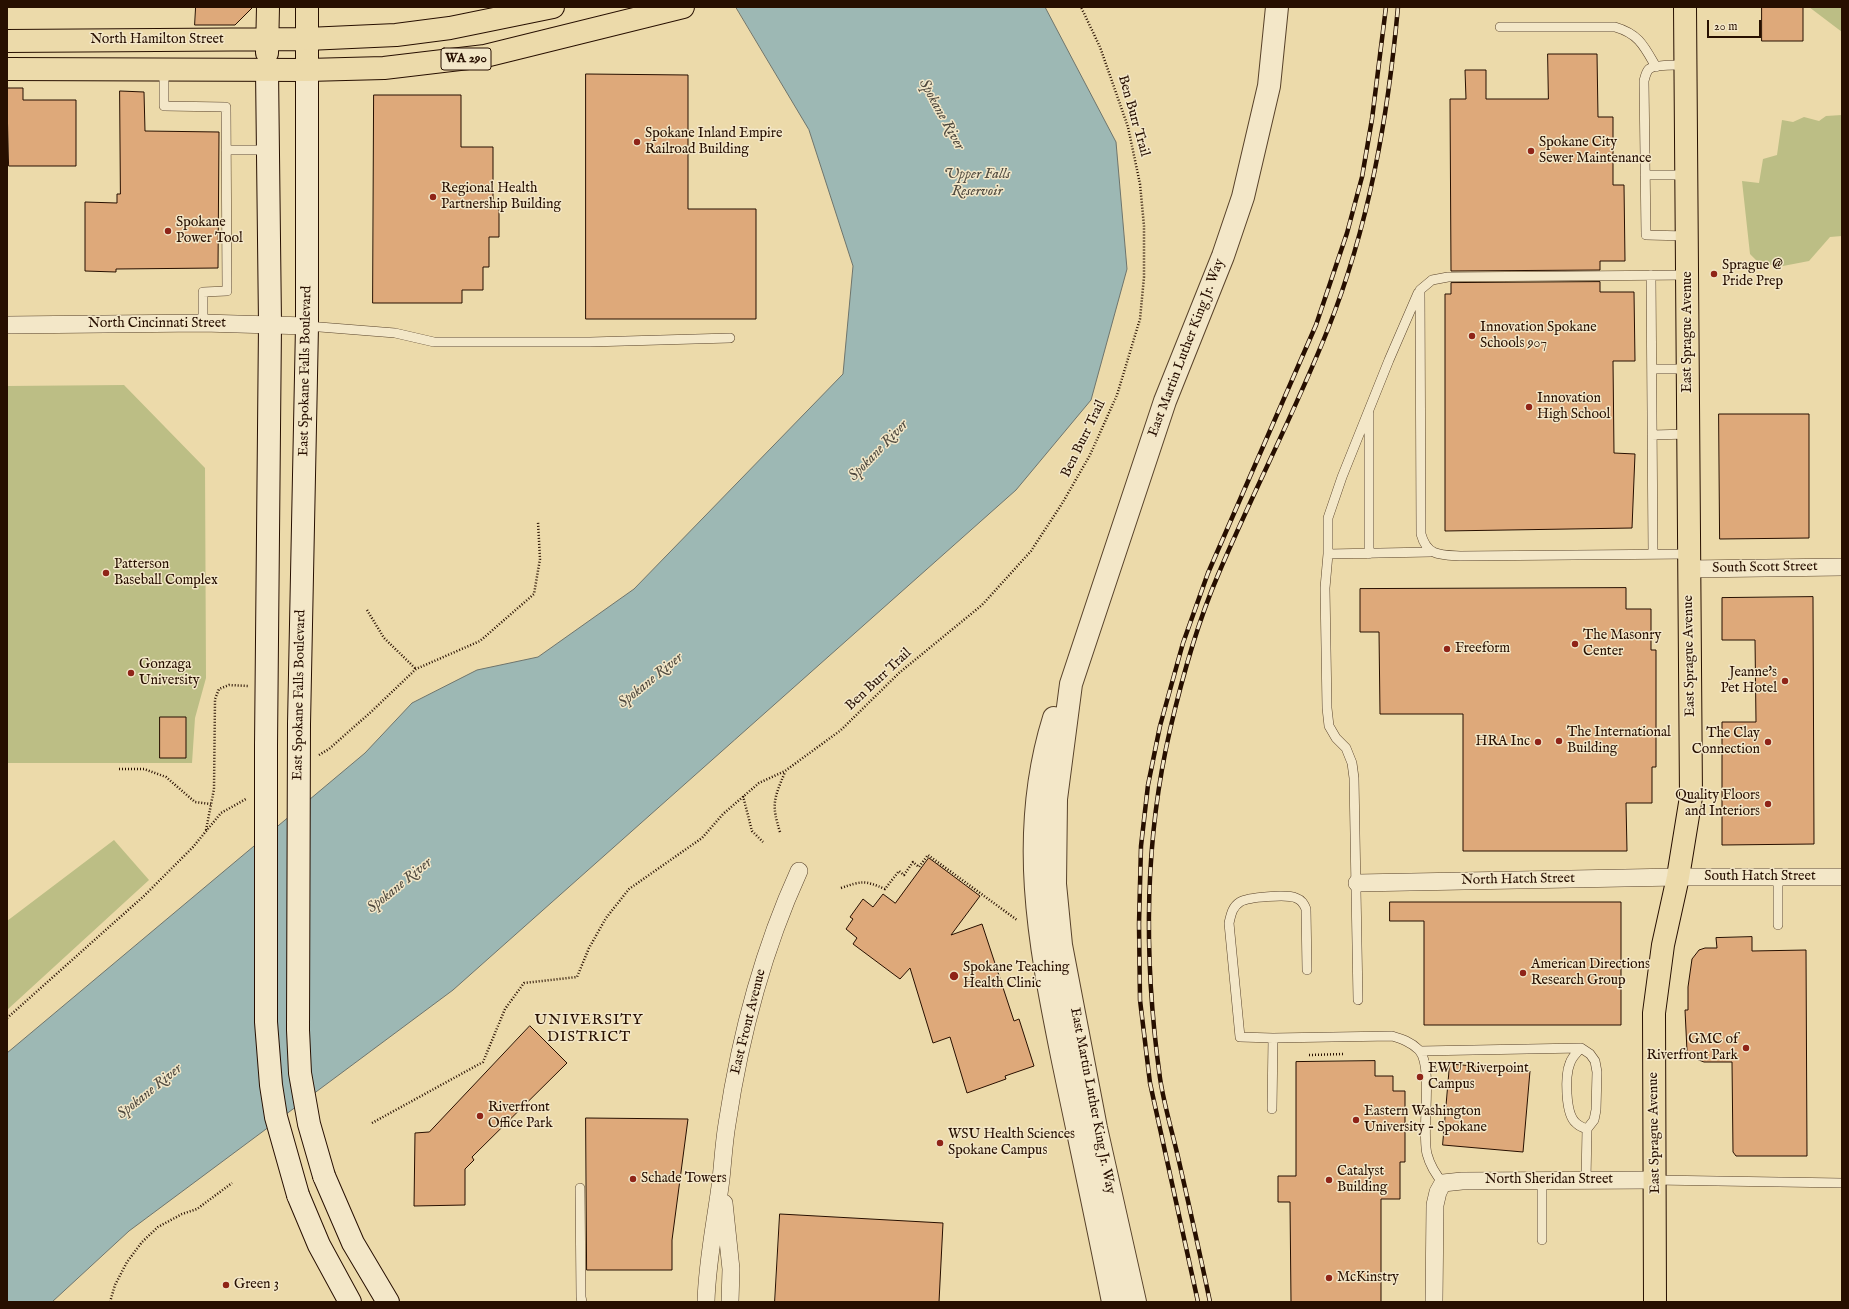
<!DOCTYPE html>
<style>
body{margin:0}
#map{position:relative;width:1849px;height:1309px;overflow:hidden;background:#ecdaaa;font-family:"IM FELL English",serif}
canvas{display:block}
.frame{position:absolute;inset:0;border:8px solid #270f00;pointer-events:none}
.scale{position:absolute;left:1707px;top:20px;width:54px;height:18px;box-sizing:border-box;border:2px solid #270f00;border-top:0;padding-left:5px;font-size:12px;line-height:14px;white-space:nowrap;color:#270f00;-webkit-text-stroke:3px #f3e7c8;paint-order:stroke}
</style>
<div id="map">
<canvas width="1849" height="1309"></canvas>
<div class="frame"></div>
<div class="scale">20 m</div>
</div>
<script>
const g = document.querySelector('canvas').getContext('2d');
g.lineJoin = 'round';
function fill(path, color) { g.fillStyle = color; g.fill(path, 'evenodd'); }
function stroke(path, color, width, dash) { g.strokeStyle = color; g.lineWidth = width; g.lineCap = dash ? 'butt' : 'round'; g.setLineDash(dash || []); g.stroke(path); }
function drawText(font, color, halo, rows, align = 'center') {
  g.font = font + ' "IM FELL English",serif'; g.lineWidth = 3; g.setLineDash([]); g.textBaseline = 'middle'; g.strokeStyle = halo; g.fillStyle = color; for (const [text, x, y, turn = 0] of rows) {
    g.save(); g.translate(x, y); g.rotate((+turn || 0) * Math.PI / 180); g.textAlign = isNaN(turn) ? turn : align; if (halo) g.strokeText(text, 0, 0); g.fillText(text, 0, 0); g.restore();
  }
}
fill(new Path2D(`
 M1809,7H1842V32Z
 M1842,115V236L1830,237L1809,261L1783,266L1760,264L1750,254L1742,181L1759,183L1763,159L1777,155L1782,120L1793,122L1804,117L1819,121L1826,116Z
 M124,385L205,468L206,678L195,718L192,763H7V386Z
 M114,840L149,880L7,1010V921Z`), '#bcbe85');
const water = new Path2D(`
 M736,7H1045L1116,142L1127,269L1091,400L1016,490L453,990L129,1231L52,1302H7V1053L365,753L412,703L477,670L538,657L634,589L843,374L853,266L809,130Z`);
fill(water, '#9db8b4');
stroke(water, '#6e746c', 1);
const building = new Path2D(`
 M196,7H253L235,25H195Z
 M1762,7H1803V41H1762Z
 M1548,54H1597L1598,117H1613V185H1624L1625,261H1600V270L1451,271L1450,99H1466L1465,70H1486V99H1548Z
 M586,74L688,75V209H756V319H586Z
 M7,88H23V100H76V166H9Z
 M120,91L144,92L145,131L219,132L218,268L116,269V272L85,271V202L117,203V194H120Z
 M374,95H461V147H493V208H499V237H489V267H483V290H462V303H373Z
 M1600,282V292H1634L1635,361H1613L1614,453L1635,454L1632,528L1445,531V294H1451V283Z
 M1719,414H1809V538L1720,539Z
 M1626,588V609H1651V650H1656V767H1652V803H1626L1627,851H1463V714H1380L1379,632H1360V589Z
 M1813,597L1814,844L1722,845V722H1756L1755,640H1722V598Z
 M160,717H186V758H160Z
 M929,858L980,896L951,935L982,924L1014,1021L1019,1019L1034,1066L1005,1076L1006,1079L967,1093L950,1037L933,1043L910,968L900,979L853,944L857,938L846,929L853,919L850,917L863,899L873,907L883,894L895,903Z
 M1390,902H1621V1025H1424V921H1390Z
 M1752,937V951L1806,950L1807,1156H1736L1733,1152L1732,1062H1704L1691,1057L1687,1051L1685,1010H1688V987L1692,959L1699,950L1705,948H1717L1716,938Z
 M530,1026L567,1063L472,1157L474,1160L465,1169V1205L414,1206L415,1133L429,1132Z
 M1375,1061V1076H1393V1091H1405V1162H1400V1199H1381V1302H1291L1290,1202H1278V1176H1296V1062Z
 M1450,1064L1530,1071L1523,1152L1443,1145Z
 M586,1118L688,1119L672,1240V1270H587Z
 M780,1214L943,1223L939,1302H775Z`);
fill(building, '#dea97a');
stroke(building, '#270f00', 1);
const service = new Path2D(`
 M1500,27H1615C1639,34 1644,46 1656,67
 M1685,65C1678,65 1655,64 1649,69C1646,72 1645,77 1644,81L1646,235L1687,236
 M164,69V106L226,107L227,291L203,292V323
 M226,150H268
 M1645,175H1687
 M1651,275L1653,554
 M1688,275L1448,277L1432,280L1420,290L1421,534C1427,556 1440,555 1460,556L1689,554
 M307,326L395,333L434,342H590L730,338
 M1652,369H1689
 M1369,413V554
 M1652,435L1689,434
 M1328,554V518L1342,477L1389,360L1418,293
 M1778,877V925
 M1307,970L1306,909C1304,904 1302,900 1296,898C1287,894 1248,897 1240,902C1232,907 1231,915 1229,923L1240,1037L1273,1038L1392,1036C1402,1039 1411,1042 1419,1050C1434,1067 1421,1130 1427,1154C1430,1165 1436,1175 1443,1183
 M1358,1000L1354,778L1352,763L1346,748L1336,738L1329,726L1327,708L1325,588L1328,554L1431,552
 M1581,1048C1577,1052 1572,1057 1570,1063C1565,1075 1565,1114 1576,1123C1579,1126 1584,1128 1587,1129
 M1420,1051L1581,1048L1590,1054L1595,1061L1597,1072L1596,1110L1594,1120L1587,1129L1586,1180
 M1272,1109L1273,1038
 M1655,1180L1842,1183
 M580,1188L581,1297L582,1302
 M1542,1240V1180`);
const minor = new Path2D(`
 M7,325L203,323L307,326
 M1689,569L1842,567
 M1357,883L1678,877H1842
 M724,1203L731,1269L730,1302
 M706,1302C707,1260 716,1220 721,1179C723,1160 724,1142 727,1124C740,1037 762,952 799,871
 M1434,1302L1435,1205L1438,1192L1443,1183L1462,1181L1655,1180`);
const tertiary = new Path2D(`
 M1054,718C1018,833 1039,942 1062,1056C1079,1138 1097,1220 1113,1302
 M1135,1302L1096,1128L1061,945L1055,884L1056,799L1071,684L1165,401L1223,256L1243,197L1269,86L1277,7`);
const secondary = new Path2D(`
 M299,724L307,326V70
 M266,745L270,324L267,70
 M324,1176L353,1243L388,1302
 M298,1195L319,1245L350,1302`);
const primary = new Path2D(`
 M7,41L307,39
 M267,53L268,7
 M7,69L307,70V7
 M1655,1302L1654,1013L1663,945L1678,877L1691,797L1685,7`);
const motorway = new Path2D(`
 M307,39L396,35L450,28L553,7
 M307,70L384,68L485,56L683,7`);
stroke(service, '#58422a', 10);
stroke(minor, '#58422a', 18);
stroke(tertiary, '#58422a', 24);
stroke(secondary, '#270f00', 24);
stroke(primary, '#270f00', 24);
stroke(motorway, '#270f00', 24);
stroke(new Path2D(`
 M367,610L384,638L416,669
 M319,755L329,749L372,711L416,669L480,641L534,594L540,559L538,522
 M119,769H144L166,777L195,802L211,804
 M743,796L752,831L763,842
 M206,830L214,789L215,699L219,689L229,685L248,686
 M780,832C771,804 774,799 785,772
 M841,888C862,881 864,880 885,889L899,871L904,875L913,862L919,867L928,855L1017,920
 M7,1018L145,895L193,847L221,813L246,799
 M1309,1055L1344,1054
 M372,1123L483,1062L505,1009L524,983L577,977L589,948L606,918L629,889L702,838L723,814L759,783L785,771L841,730L899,673L982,605L1031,551L1063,502L1090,455L1117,395L1140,319L1144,277V226L1140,184L1128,127L1100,47L1081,7
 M110,1302L115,1285L127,1262L142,1242L158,1227L182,1214L197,1209L232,1183`), '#270f00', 2.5, [1, 2]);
stroke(service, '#f3e7c8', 9);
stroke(minor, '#f3e7c8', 17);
stroke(tertiary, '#f3e7c8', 22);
stroke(secondary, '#f3e7c8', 22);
stroke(primary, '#ecdaaa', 22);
stroke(motorway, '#ecdaaa', 22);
const rail = new Path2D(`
 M1198,1302L1150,1083L1140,1000L1139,924L1141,846L1148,785L1160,726L1183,643L1208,573L1316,325L1347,233L1362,177L1372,119L1386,7
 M1210,1302C1200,1254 1189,1205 1178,1157C1172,1131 1164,1105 1160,1078C1144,963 1144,843 1170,730C1182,678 1197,624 1218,575C1253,492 1295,412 1328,329C1369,226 1388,117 1398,7`);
stroke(rail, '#270f00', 4.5);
stroke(rail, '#f3e7c8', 3, [9]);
const secondaryBridge = new Path2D(`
 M299,724L298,1030L300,1073L309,1124L324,1176
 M266,745V1022L271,1085L276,1117L298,1195`);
stroke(secondaryBridge, '#270f00', 24, []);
stroke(secondaryBridge, '#f3e7c8', 22);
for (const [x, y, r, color] of [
 [637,142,4,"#8f2418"],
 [1531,151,4,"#8f2418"],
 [433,197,4,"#8f2418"],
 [168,231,4,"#8f2418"],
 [1714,274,4,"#8f2418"],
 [1472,336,4,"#8f2418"],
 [1529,407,4,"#8f2418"],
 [106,573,4,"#8f2418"],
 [1575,644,4,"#8f2418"],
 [1447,649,4,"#8f2418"],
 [131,673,4,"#8f2418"],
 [1785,681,4,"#8f2418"],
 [1559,741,4,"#8f2418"],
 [1538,742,4,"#8f2418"],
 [1768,742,4,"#8f2418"],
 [1768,804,4,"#8f2418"],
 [1523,973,4,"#8f2418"],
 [954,976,5,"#8f2418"],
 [1746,1048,4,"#8f2418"],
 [1420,1077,4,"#8f2418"],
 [480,1116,4,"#8f2418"],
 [1356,1120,4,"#8f2418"],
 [940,1143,4,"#8f2418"],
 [633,1179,4,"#8f2418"],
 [1329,1180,4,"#8f2418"],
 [1329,1278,4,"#8f2418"],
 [226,1285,4,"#8f2418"]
]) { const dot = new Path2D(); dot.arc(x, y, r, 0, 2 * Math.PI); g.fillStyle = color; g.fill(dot); stroke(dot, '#f3e7c8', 1.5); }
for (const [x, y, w] of [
 [466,59,50]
]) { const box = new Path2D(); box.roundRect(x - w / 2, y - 11, w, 22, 3); g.fillStyle = '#f3e7c8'; g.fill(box); stroke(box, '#270f00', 1); }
drawText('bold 13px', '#270f00', null, [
 ["WA 290",466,59]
]);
drawText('14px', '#270f00', '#f3e7c8', [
 ["North Hamilton Street",157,40],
 ["Ben Burr Trail",1133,116,74],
 ["North Cincinnati Street",157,324],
 ["East Sprague Avenue",1688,332,-90],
 ["East Martin Luther King Jr. Way",1187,348,-69],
 ["East Spokane Falls Boulevard",306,371,-89],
 ["Ben Burr Trail",1084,439,-64],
 ["South Scott Street",1765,568,-1],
 ["East Sprague Avenue",1690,656,-91],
 ["Ben Burr Trail",879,680,-43],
 ["East Spokane Falls Boulevard",300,695,-89],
 ["South Hatch Street",1760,877],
 ["North Hatch Street",1518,880,-1],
 ["East Front Avenue",749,1022,-76],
 ["East Martin Luther King Jr. Way",1092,1101,79],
 ["East Sprague Avenue",1655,1133,-91],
 ["North Sheridan Street",1549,1180]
]);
drawText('14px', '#270f00', '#f3e7c8', [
 ["Spokane Inland Empire",645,134],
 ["Railroad Building",645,150],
 ["Spokane City",1539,143],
 ["Sewer Maintenance",1539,159],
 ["Regional Health",441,189],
 ["Partnership Building",441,205],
 ["Spokane",176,223],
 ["Power Tool",176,239],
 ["Sprague @",1722,266],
 ["Pride Prep",1722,282],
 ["Innovation Spokane",1480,328],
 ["Schools 907",1480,344],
 ["Innovation",1537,399],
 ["High School",1537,415],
 ["Patterson",114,565],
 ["Baseball Complex",114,581],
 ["The Masonry",1583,636],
 ["Center",1583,652],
 ["Freeform",1455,649],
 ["Gonzaga",139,665],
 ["University",139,681],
 ["Jeanne's",1777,673,"right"],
 ["Pet Hotel",1777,689,"right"],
 ["The International",1567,733],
 ["Building",1567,749],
 ["The Clay",1760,734,"right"],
 ["Connection",1760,750,"right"],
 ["HRA Inc",1530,742,"right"],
 ["Quality Floors",1760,796,"right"],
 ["and Interiors",1760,812,"right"],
 ["American Directions",1531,965],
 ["Research Group",1531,981],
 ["Spokane Teaching",963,968],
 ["Health Clinic",963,984],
 ["GMC of",1738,1040,"right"],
 ["Riverfront Park",1738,1056,"right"],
 ["EWU Riverpoint",1428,1069],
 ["Campus",1428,1085],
 ["Riverfront",488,1108],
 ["Office Park",488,1124],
 ["Eastern Washington",1364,1112],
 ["University - Spokane",1364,1128],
 ["WSU Health Sciences",948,1135],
 ["Spokane Campus",948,1151],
 ["Catalyst",1337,1172],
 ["Building",1337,1188],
 ["Schade Towers",641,1179],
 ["McKinstry",1337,1278],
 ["Green 3",234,1285]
], 'left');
drawText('italic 15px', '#504a3f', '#f3e7c8', [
 ["Spokane River",941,115,61],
 ["Upper Falls",977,175],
 ["Reservoir",977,192],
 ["Spokane River",879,451,-46],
 ["Spokane River",651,681,-39],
 ["Spokane River",400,886,-39],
 ["Spokane River",150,1092,-39]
]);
g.letterSpacing = '1px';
drawText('15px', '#270f00', '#f3e7c8', [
 ["UNIVERSITY",589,1021],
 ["DISTRICT",589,1038]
]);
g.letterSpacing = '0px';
</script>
